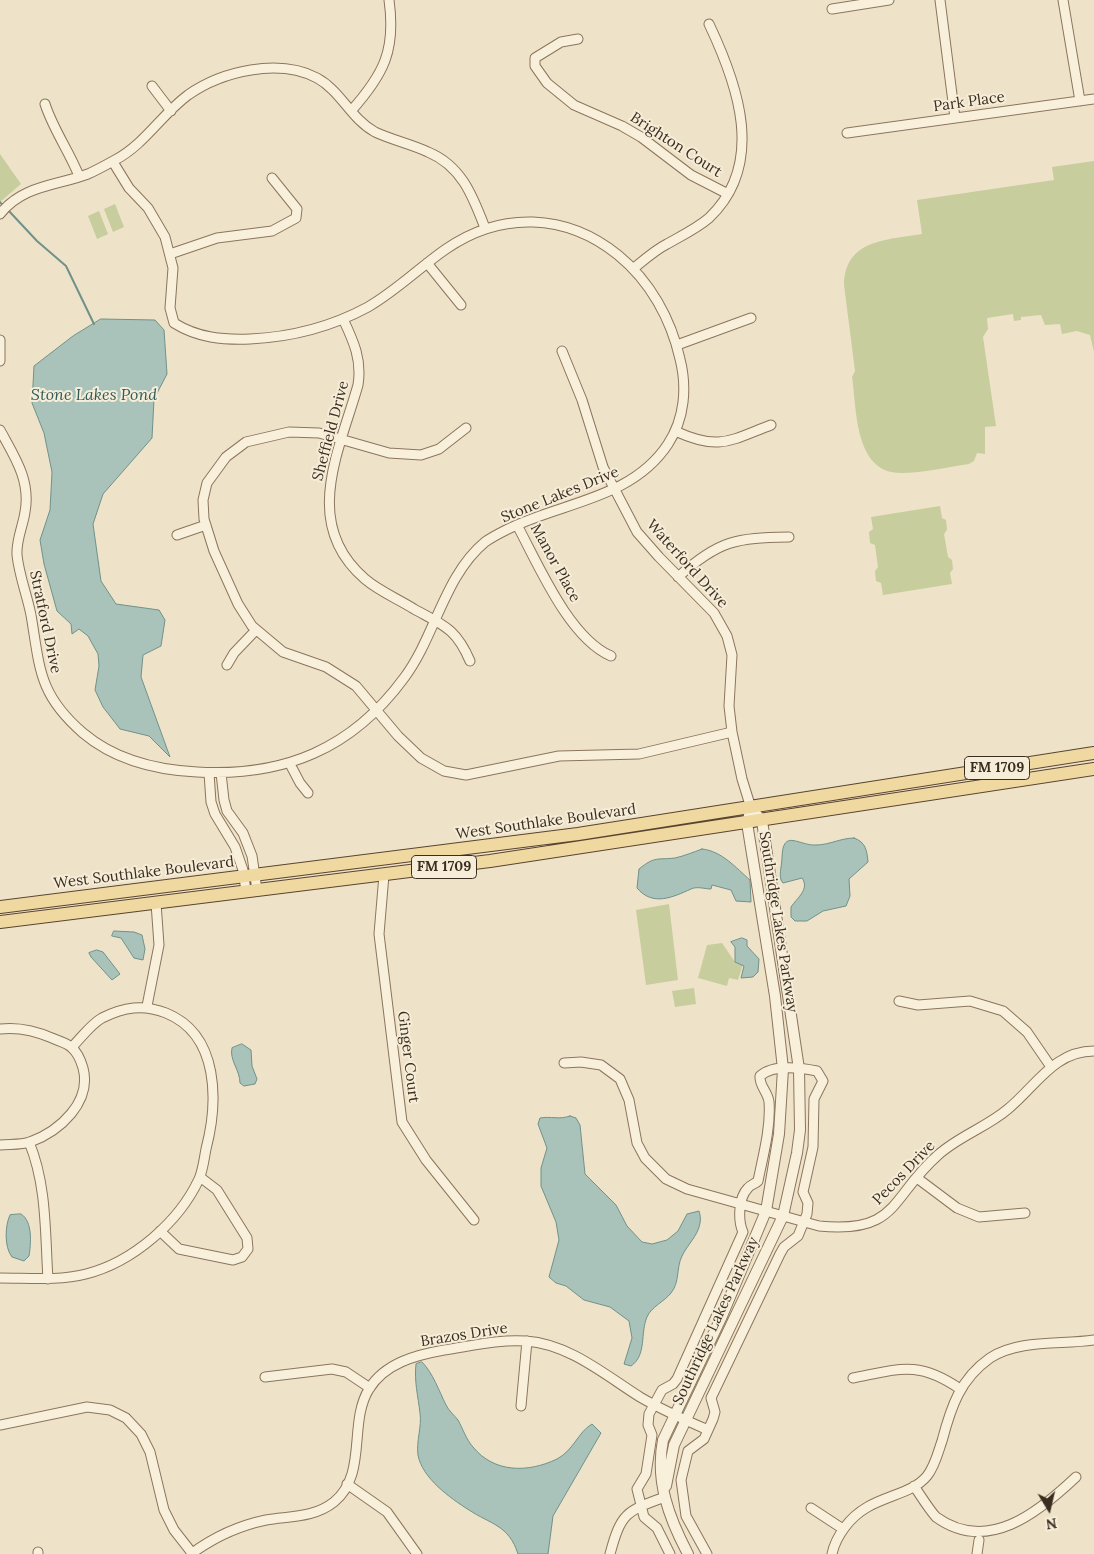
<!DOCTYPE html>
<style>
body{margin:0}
#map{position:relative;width:1094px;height:1554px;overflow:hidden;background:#eee3c8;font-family:Lora,serif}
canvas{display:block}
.north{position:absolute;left:1024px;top:1484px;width:50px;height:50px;-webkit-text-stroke:4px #f6edd8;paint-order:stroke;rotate:171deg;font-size:14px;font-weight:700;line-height:20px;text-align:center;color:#3b2d20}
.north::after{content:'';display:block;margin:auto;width:18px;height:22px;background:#3b2d20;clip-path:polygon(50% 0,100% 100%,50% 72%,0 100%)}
</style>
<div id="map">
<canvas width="1094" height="1554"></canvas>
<div class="north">N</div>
</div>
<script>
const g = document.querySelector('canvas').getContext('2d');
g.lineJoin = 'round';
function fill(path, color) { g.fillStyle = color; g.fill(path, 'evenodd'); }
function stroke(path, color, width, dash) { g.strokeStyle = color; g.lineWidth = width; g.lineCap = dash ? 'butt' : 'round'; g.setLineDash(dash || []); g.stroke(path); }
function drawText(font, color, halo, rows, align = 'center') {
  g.font = font + ' Lora,serif'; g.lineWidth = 4; g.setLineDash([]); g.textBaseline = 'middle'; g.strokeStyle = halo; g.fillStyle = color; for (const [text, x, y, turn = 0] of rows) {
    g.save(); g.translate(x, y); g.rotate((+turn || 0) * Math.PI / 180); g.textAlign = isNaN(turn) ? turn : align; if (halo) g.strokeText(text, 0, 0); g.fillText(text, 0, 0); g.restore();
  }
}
fill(new Path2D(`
 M0,154L21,184L0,202Z
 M1094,161V352L1090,335L1077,331L1062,334L1060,324L1045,325L1041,315L1021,317V320L1014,321L1013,314L987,318L988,329L983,337L996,426L985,427V454L977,453L974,461L969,464C947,467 923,473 901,473C854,473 857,409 852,377L855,371L844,285C845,239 887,240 922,234L917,200L1054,180L1052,167Z
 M115,204L124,227L113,232L104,209Z
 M99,211L108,234L97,239L88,216Z
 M940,506L942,518L946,520L947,530L944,534L948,557L952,560L953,569L950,573L952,584L883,595L881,583L876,581L875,571L878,567L875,545L870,543L869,532L873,529L871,517Z
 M669,904L678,980L646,985L636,910Z
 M722,943L735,962L743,964L738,980L729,978L727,986L698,978L707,945Z
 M694,988L696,1004L675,1007L672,991Z`), '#c7cd9c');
const water = new Path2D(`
 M101,319L155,320L164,330L167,374L154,399L152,438L103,494L93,524L101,581L116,604L159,610L165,620L161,646L143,655L141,677L170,757L149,736L120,729L103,707L95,690L99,666L98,654L88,636L79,629L72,634L71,624L57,611L44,564L40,540L50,510L52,472L44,433L32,403L34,366L73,336Z
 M854,838C866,842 867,851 868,862L849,879L850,896L846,906L823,911L807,921H795L791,917V907C797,898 810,889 802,878L783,883L781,880C779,873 782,865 782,857C783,828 799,846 816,845C829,845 841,838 854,838Z
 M702,849C722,851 736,868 750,880L751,902L736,901L731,890L712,885L711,889C705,889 697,886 691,889C673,897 653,907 637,888L639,869C655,856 657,860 675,858C684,856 694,852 702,849Z
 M114,931L134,932L142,935L145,949L143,960L134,958L121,938L112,936Z
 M742,938L747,940V946L759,959L758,972L753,977L741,978L744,966L735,962V947L731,942Z
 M97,950L103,952L120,974L112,980L91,957L89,953Z
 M242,1044L251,1050L252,1066L257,1079L255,1084L244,1086L240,1083C240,1070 229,1060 232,1048Z
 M570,1116L576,1118L580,1125L585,1174L616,1205L627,1226L642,1242L652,1244L667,1240L678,1231L687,1214L699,1211C700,1214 701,1219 700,1223C698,1236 687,1245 682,1256C676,1268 680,1282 671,1293C665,1301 651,1307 647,1317C640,1333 647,1355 631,1366L624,1364L632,1338L629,1321L610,1307L584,1300L566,1286L556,1283L549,1277L559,1240L556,1222L541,1186V1168L547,1148L538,1124L540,1118C551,1116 559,1120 570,1116Z
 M21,1214C33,1221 31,1244 29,1256L24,1261L12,1257C4,1247 5,1225 10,1215Z
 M422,1362C433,1373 439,1391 446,1405C449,1411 454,1415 458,1420C463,1429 466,1439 473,1447C494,1473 528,1473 557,1459C574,1450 578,1432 592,1424L601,1433L553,1516L548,1554H518C509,1525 490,1524 469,1510C450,1498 422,1478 418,1455C416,1441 422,1427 420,1413C418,1396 414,1381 416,1364Z`);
fill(water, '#a9c3bb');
stroke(water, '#6f9189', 1);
stroke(new Path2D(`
 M0,202L4,207
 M8,210L37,241L66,266L94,324`), '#6f9189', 2);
const minor = new Path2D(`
 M940,0L955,118
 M1063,0L1080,101
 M832,9L889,0
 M578,39L561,42L535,58V66L547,83L574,105L622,126L641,137L691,175L728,194
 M152,86L171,111
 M45,104C53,129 69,151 79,176
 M351,111C384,74 396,50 389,0
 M847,133L1094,99
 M0,214C23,185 56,186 88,174C97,170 106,165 115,160C145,144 161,115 188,95C222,71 279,58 317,78C341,91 351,119 375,132C392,140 411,144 428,152C462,166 473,197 485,228
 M170,254L217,238L272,231L296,218L297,209L272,178
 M427,263L461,305
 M633,269C644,260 655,250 667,244C681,236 696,229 709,218C766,164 738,85 709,24
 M343,319C354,342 362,360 358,385C339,452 301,524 365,579C379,591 398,599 414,609C443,625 456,628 470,661
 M0,340V361
 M677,345L751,318
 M562,351L582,400L603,467L637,532L659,557L714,613L727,636L732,655L729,706L732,732L742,779L751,808
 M466,428L439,449L421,455L389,453L319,433L289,432L246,442L226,457L207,483L203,500L204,519L214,551L238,604L252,626L283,652L326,667L356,686L398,736L421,758L444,771L466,775L559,756L639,754L732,732
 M0,430C14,456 31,480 25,512C23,526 16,540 17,555C19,575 27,595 31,615C40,668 38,694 83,733C115,760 156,770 197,772C284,777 352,749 404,678C435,637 444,576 485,542C492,537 500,533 508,529C562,502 632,499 668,444C685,418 687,387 680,359C671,319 650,281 618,255C566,213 501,211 446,249C420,267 396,291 368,307C331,327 293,337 250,339C223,340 198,338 174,323L170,308L173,268L165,237L148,208L129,188L113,162
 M675,431C719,451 729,441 771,425
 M517,525C538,564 569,638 611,656
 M177,535L206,525
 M678,577C719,540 736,538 789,537
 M227,665L234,653L256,630
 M290,764L300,783L308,793
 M209,773L211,802L215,814L235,847L243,870L246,891
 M221,773L224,800L227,811L243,833L252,856L257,890
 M384,875L379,934L402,1122L426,1160L474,1220
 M899,1001L918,1005L970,1001L1003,1011L1027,1032L1051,1067
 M147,1006L159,945L156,903
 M0,1029C17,1027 36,1031 52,1038C58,1041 68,1043 72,1048C78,1053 81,1061 83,1068C92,1102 60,1131 30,1142C21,1145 10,1144 0,1145
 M564,1063L581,1062L601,1065L620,1079L629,1100L637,1143L645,1158L666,1179L687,1189L819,1226C899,1234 890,1197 938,1155C959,1136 987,1127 1008,1109C1036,1086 1054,1051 1094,1051
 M29,1142C47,1185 45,1234 48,1279
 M917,1178L957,1208L979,1217L1025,1213
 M160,1231L179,1249L233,1260L242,1257L248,1249L247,1238L217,1190L200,1177
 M0,1278C29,1278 58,1281 86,1274C133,1262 179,1222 199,1179C203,1170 204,1159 206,1149C218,1103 220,1035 166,1013C143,1004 124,1007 102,1018C91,1024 81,1038 72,1047
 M265,1377L332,1369L346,1372L370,1388
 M853,1378C899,1369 918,1360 960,1389
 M521,1406L527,1341
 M0,1425L87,1407L110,1410L126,1418L141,1434L150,1452L164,1510L174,1530L192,1553
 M347,1484L387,1512L417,1554
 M914,1486C921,1496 928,1508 936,1517C987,1554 1038,1513 1076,1477
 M811,1508L843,1529
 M38,1552V1554
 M191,1554C214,1537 237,1526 266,1520C289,1516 314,1518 334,1502C368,1474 348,1423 369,1389C385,1363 416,1355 444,1350C471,1346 499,1339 526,1341C569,1344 605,1375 640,1397C662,1410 685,1420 708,1430
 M610,1554C621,1513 626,1511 665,1497
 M670,1554L657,1528L644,1517L637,1489L646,1474L652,1435L648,1425L649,1414L662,1390L673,1384L677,1379L743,1232C738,1221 738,1198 748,1188C750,1185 755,1184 758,1181C763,1156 771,1127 769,1102C768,1092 759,1086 760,1076C773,1064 802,1068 817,1071L823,1081L814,1099L813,1147L803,1192L808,1203L807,1214L798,1236L784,1247L780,1254L711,1398L715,1412L713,1419L704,1439L688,1451L681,1480L686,1516L707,1554
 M832,1554C834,1544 839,1535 845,1527C869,1494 908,1499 927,1476C935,1466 938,1452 942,1441C951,1407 960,1379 990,1358C1019,1339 1061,1345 1094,1340
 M977,1554L979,1540`);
const tertiary = new Path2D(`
 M666,1486L674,1445L783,1216L797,1153L800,1130L799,1069L762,821L757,815
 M688,1554C669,1518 655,1481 663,1440L722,1316L766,1211L779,1134L783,1069L775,996L747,823L751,808`);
const primary = new Path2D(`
 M0,907L578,834L1094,753
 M0,922L490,861L1094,769`);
stroke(minor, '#8b755d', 11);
stroke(tertiary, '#8b755d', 12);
stroke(primary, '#594431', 14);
stroke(minor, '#f9f0dc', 9);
stroke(tertiary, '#f9f0dc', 10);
stroke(primary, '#f0d8a1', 12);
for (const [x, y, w] of [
 [997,768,65],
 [444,867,65]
]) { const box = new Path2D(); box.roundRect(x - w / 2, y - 11.5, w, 23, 4); g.fillStyle = '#f6edd8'; g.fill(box); stroke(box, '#3b2d20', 1); }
drawText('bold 14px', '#3b2d20', null, [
 ["FM 1709",997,768],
 ["FM 1709",444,867]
]);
drawText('15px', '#3b2d20', '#f6edd8', [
 ["Park Place",969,102,-8],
 ["Brighton Court",676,145,33],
 ["Sheffield Drive",331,431,-75],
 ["Stone Lakes Drive",560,495,-22],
 ["Manor Place",555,563,61],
 ["Waterford Drive",687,564,48],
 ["Stratford Drive",45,622,78],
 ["West Southlake Boulevard",546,822,-8],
 ["West Southlake Boulevard",144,873,-7],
 ["Southridge Lakes Parkway",778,922,81],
 ["Ginger Court",408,1057,83],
 ["Pecos Drive",904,1173,-46],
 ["Southridge Lakes Parkway",716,1321,-65],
 ["Brazos Drive",464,1335,-9]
]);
drawText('italic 16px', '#305b58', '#f6edd8', [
 ["Stone Lakes Pond",94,395]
]);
</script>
